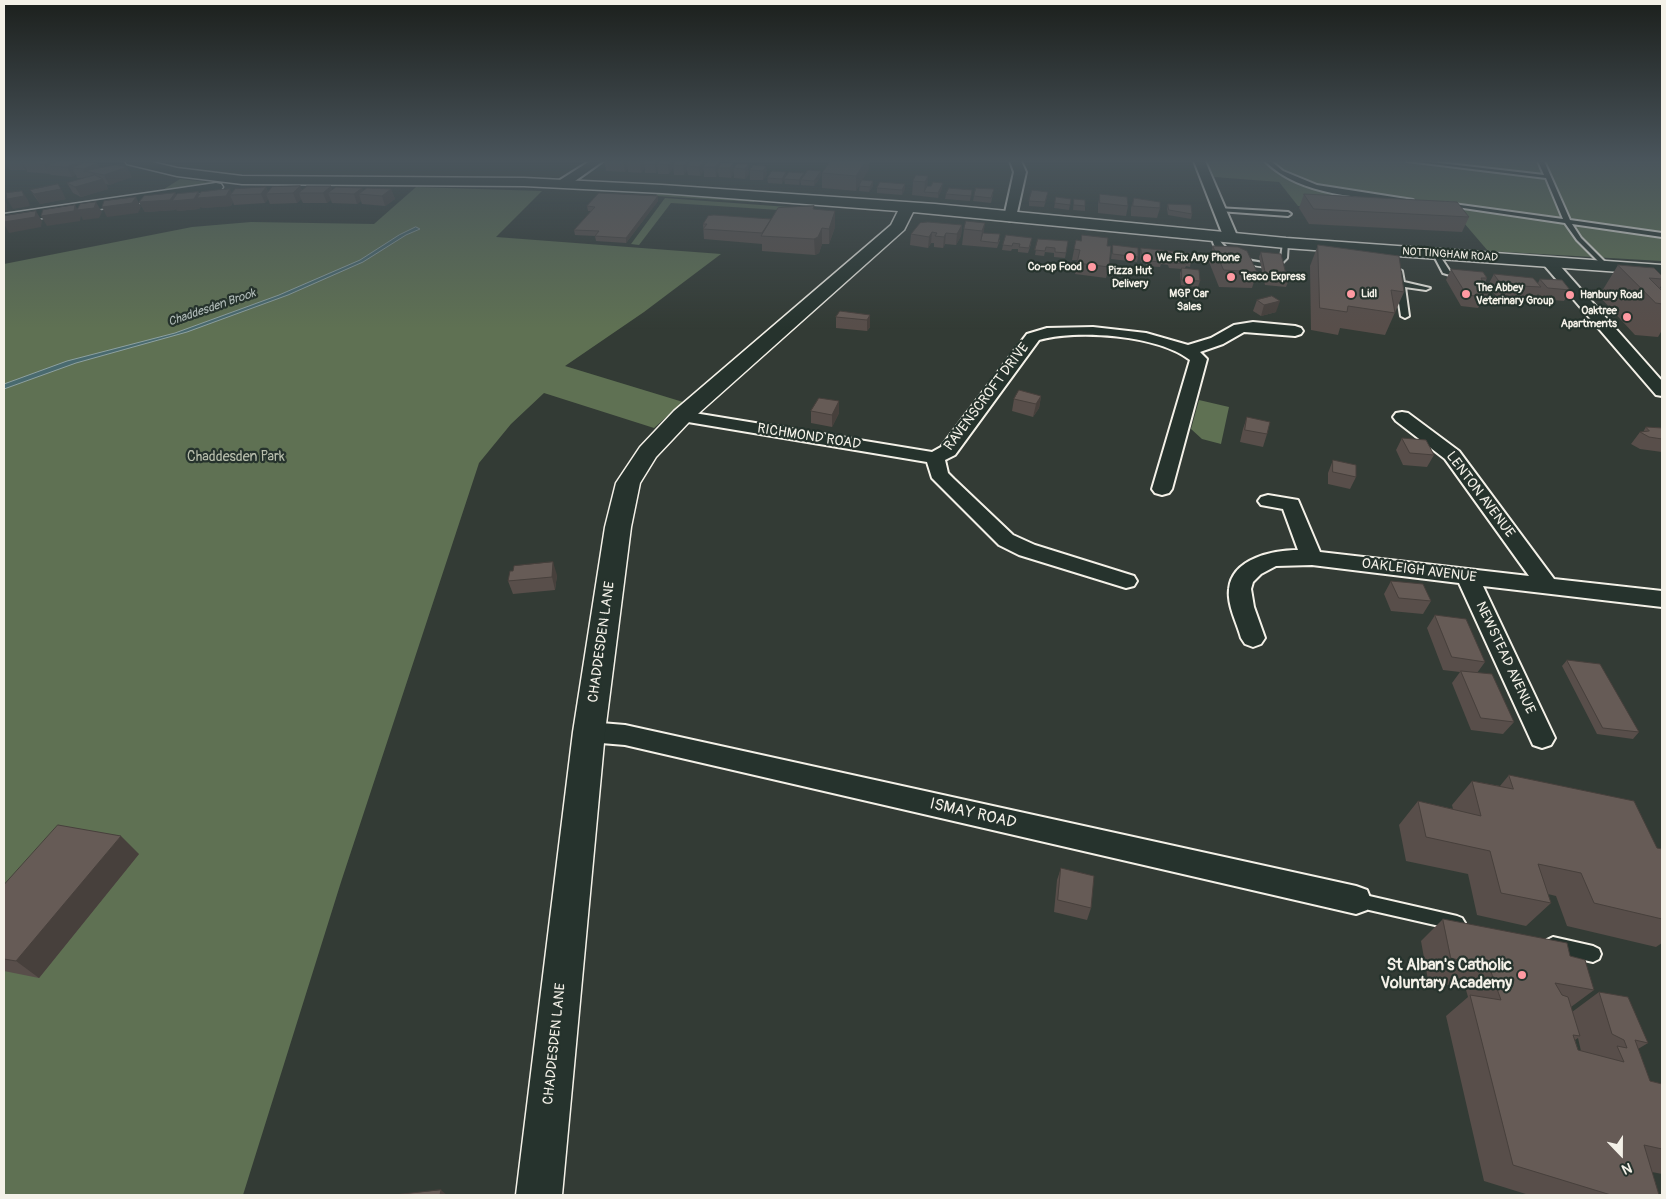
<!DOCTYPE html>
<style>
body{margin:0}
#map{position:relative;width:1666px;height:1199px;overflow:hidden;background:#333b35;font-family:Pangolin,sans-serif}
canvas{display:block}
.frame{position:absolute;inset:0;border:5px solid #f4f1e8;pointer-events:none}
.north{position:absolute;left:1596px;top:1129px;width:50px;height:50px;-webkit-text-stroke:4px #26332d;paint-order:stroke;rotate:158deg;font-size:14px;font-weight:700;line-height:20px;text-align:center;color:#f4f1e8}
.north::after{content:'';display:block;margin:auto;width:18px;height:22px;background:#f4f1e8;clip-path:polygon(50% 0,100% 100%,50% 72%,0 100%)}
</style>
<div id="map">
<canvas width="1666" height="1199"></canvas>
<div class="frame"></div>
<div class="north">N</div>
</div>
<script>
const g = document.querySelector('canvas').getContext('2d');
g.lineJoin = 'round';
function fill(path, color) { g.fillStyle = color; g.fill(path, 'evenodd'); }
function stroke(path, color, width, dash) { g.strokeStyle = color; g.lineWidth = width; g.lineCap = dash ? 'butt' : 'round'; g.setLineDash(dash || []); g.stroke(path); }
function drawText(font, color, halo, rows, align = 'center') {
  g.font = font + ' Pangolin,sans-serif'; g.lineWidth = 4.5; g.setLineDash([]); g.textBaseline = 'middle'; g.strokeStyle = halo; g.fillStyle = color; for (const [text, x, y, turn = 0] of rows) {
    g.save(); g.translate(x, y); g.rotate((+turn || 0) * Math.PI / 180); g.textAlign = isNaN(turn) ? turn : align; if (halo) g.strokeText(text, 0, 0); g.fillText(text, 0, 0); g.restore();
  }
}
fill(new Path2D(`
 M1206,161H1662V261L1488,251L1458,216L1298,206L1279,182L1214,177Z
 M180,179L217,183L161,191Z
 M416,187L542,191L496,237L721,254L644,312L565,366L683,402L654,428L544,393L511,424L479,463L341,882L243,1195H4V264L192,227L251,222L374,224Z
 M658,192L750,199L749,201H754V202L656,196Z
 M665,198L802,208L779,210L671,203L639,245L631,244Z
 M1199,400L1229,407L1221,444L1202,439L1191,429Z`), '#5f7153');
const water = new Path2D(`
 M416,227L420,229L406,235L363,262L288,295L187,332L76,363L4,389V384L67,361L175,333L279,295L360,260L399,235Z`);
fill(water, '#496a6f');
stroke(water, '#8da09f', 1);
const lane = new Path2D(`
 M1265,161H1271L1283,171L1317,185L1413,200L1410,202C1362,197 1301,197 1265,161Z
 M1407,161H1422L1544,175L1538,161H1544L1570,220L1662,233V237L1572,224L1581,238L1609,266L1604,267L1577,240L1565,223L1443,205L1446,203L1563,219L1546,178Z
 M1217,208L1288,212L1291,214L1288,216L1219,211L1216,209Z
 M1212,235H1216C1232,261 1247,261 1275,264L1281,258L1283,243L1288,242L1287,258L1277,268C1256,266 1212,263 1212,235Z
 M1436,252L1438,253L1451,273L1450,275L1443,273L1433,254Z
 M1398,269L1402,271L1404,282L1430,288L1426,290L1405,287L1409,316L1405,318L1401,316L1394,271Z
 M1356,893L1457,916L1462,918L1465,923L1462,928L1457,930L1356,907L1351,905L1348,900L1351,895Z
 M1553,937L1593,946L1599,949L1601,954L1599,959L1593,962L1553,953L1547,950L1545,945L1547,940Z`);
const street = new Path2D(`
 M590,161H603L568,186H560L558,183L560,180Z
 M1010,161H1021L1026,172L1016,217L1010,221L1004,217L1014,172Z
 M1194,161H1205L1238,238L1236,241L1231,242L1224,238Z
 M1549,258L1554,259L1662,381V396L1656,395L1544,265L1542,262L1544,259Z
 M1253,322L1295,326L1301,328L1303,331L1301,334L1295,336L1244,332L1223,344L1200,352L1207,359L1172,489L1169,493L1162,495L1155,493L1152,489L1190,360C1158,335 1077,329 1039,340L955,455L945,460L948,473L954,479L1013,535L1035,545L1134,576L1137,581L1134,586L1126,588L1019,555L999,545L932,478L927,462L682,421L676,420L673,416L676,412L682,411L932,452L941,447L1027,334L1047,328L1093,327L1146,333L1188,345L1211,338L1234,325Z
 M1402,412L1408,413L1459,451L1554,579L1662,591V607L1483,586L1555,738L1551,745L1542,748L1533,745L1459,583L1312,565L1276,566L1261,574L1253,582L1251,589L1254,607L1265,638L1261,644L1253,647L1245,644L1241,638C1237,623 1227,605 1229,589C1232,558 1274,550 1298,550L1283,509L1261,505L1258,501L1261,497L1268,495L1298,500L1320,552L1529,576L1445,459L1396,421L1393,417L1396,413Z
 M589,722L625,725L1356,886L1367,890L1371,900L1367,910L1356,914L625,745L589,742L580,739L576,732L580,725Z`);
const secondary = new Path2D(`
 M125,161H148L177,168L242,176L524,178L662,185L935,204L1286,238L1662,265V275L1286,248L913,212L904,230L690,421L656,457L640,483L631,527L605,732L562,1195H516L573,732L605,527L616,483L640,447L674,411L891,225L898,211L662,193L524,186L242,184L177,176L127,164Z
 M216,183L221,184L223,187L221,190L4,224V214Z`);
stroke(lane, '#f4f1e8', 4);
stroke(street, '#f4f1e8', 4);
stroke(secondary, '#f4f1e8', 3);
fill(lane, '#26332d');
fill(street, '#26332d');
fill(secondary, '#26332d');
fill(new Path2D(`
 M4,161H80L82,164L97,163L100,168L127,167L132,177L109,185L106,184L108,189L81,197L73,193L67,183L84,178H77L76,175L72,177L51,175L50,174L27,172V170H10L8,167L4,170Z
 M604,161H659V162L660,161H672L673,168L669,174H658V171L656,173H645V168L641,173L628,172V169L625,172L606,171Z
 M687,161L688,165L691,161H705V165L719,162V166L734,168L748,164L749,174L745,179L734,178V173L731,178L719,177L718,173L716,177H704V171L700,176L688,175L687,171L684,175H674L673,165Z
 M831,161H869V169L862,180L873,181V186L869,192L859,191L860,184L856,191L822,188V173Z
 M1144,161H1172L1171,163Z
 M766,166L767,175L763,180H750V170Z
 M804,173V176H821L814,186L801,185V182L799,185L785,184L784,180L782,184L768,183L767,178L786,177Z
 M928,176L927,186L942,188L938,198L912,195L913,181Z
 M300,186L302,190L331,186L332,190L362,188L363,191L391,189L395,199L385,206L362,204L361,201L357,204L332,203L331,200L327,203H303L301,199L297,203L270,204L268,199L265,203L234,205L233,202L231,206L202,208L201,206L199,209L177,211L176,208L175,210L145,212L139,202L175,193L176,195L198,192L200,194L232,193L266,187L268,192Z
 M877,188L905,189L902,195L877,193Z
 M30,190L66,199L40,204Z
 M972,190L970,201L945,199L946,194Z
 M993,194L991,203L973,201L974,196Z
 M1100,194L1128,206L1126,216L1098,213V204Z
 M1304,194L1469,217L1462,232L1309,224L1299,208Z
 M1047,197L1044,207L1029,206V201Z
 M1056,197L1071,199L1069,210L1054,208Z
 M1134,198L1160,208L1157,218L1131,216V208Z
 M1074,199L1085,206V211L1073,210Z
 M658,201L626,243L596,241L595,236L575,235L574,230L591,211H588L587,206Z
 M1168,204L1192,214L1191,219L1168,215L1167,209Z
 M814,206V209L835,227L829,244H822L819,253L815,255L762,251V244L704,239L703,224L771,219Z
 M985,223L983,233L1000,240L997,248L962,245L964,229Z
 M962,225L961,236L956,245L945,244L943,248L934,247V243H931L928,248L910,245L911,234Z
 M1006,235L1031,244L1028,253L1018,252V249H1012L1011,251L1002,250L1003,245Z
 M1038,239L1066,253L1065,258L1054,257V253L1045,252L1044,256L1035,255Z
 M1076,240L1107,246L1109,267L1106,278L1075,274L1078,260H1072Z
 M1113,245L1138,257L1137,262L1111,259L1112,251Z
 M1318,245L1404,292L1385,335L1340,328L1338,335L1311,330L1310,266Z
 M1213,246L1257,272L1252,288L1219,287L1209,262Z
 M1141,248L1191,261L1190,267L1186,266L1185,268L1200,281L1198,287L1181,285L1180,273L1182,269L1169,268L1168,265L1161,264L1160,267L1146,266V262H1141L1140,254Z
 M1261,252L1288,282L1286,287L1265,285L1259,257Z
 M1618,265L1662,276V284L1660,288L1662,289V332H1661L1658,337L1635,335L1599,296Z
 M1451,269L1487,278L1484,285L1489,294L1483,305H1480L1478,308L1461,306L1446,280Z
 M1494,274L1538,283L1540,279L1570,290L1564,301L1542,299L1538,294L1535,298L1496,296L1488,285Z
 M1257,300L1276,312L1261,316L1253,311Z
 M870,315V327L867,331L836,328V317Z
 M1041,396L1039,408L1033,417L1012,411L1014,399Z
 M811,411L839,413L832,427L811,423Z
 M1247,417L1267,434L1263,447L1240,442L1243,429Z
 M1646,427L1662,428V452L1640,449L1631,444L1640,432H1643Z
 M1402,438L1434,455L1427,467L1403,465L1396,450Z
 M1333,460L1356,477L1350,489L1328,484V473Z
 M557,575L555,590L513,594L508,581Z
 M1391,581L1431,601L1423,614L1391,611L1384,594Z
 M1435,615L1485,662L1477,673L1514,722L1503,734L1471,730L1452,683L1460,672L1443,670L1427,628Z
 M1567,660L1639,732L1633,739L1597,734L1562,666Z
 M1509,775L1657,848L1662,849V943L1656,947L1567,926L1556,896L1548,894L1551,903L1526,926L1477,915L1468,874L1406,861L1399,825L1418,801L1453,809L1452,805L1472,781L1500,786Z
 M139,854L39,978L4,971V885Z
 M1061,868L1091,908L1087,920L1054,912L1057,880Z
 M1443,919L1570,956L1594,990L1571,1007L1572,1012L1599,992L1648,1043L1638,1049L1650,1081L1662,1084V1174L1652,1172L1659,1195H1529L1484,1181L1446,1016L1468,997L1466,990L1428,980L1421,941ZM1578,1038L1581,1051L1578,1050L1575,1040Z`), '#584e4a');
fill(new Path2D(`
 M4,161L8,167L4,170Z
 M20,161H35L22,162L27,170L26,171Z
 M53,161H57L46,166L50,174L44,164Z
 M80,161L84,169L97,163L102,172H86L84,169L72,168L76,175L72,177L67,167Z
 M625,161H630L627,163L628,169L625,172L623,162Z
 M642,161H645L646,164H644L645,168L641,173L640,163Z
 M657,161H659V165L657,164L658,171L656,173L655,164Z
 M671,161H672L673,168L669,174L668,165Z
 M687,161V171L684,175L683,166Z
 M704,161H705V167H703L704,171L700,176L699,167Z
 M866,161H869V169L856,191V176Z
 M719,162L718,173L716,177L715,167Z
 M733,163L734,173L731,178L730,168Z
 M748,164L749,174L745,179V169Z
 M766,166L767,175L763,180V171Z
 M127,167L132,177L109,185L104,175Z
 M821,171V176L814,186V181Z
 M786,172V177L782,184V179Z
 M804,173V178L801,180V182L799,185V180Z
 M928,176L927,191L924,192L925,182Z
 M103,179L108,189L81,197L75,187Z
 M873,181V186L869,192L870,187Z
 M943,183L942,188L938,198V193Z
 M905,184V189L902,195V190Z
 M300,186L303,193H299L301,199L297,203L293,193Z
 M331,186L334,193H328L331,200L327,203L323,193Z
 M266,187L268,194H266L268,199L265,203L261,194Z
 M362,188L365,195L359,194L361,201L357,204L354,194Z
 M61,189L66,199L40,204L34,194Z
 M230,189L233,195H230L233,202L231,206L202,208L201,206L199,209L177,211L176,208L175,210L145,212L139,202L175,193L178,200L198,192L201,198Z
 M391,189L395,199L385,206L382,196Z
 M22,191L28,200L30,206L13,209L7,199Z
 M658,196V201L626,243V238Z
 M136,197L141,207L138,213L107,217L102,207Z
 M4,199L7,204V210H4Z
 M96,202L102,212L99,218L83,220L81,216L80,221L47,226L41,216L75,205L78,210Z
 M36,211L42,221L41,227L9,233L4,224V222Z
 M835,211V227L829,244V229Z
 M985,223L983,238L981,241L982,231Z
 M962,225L961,236L956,245L957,234Z
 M822,228V244L819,253L815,255L814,239Z
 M932,232L931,243L928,248L929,237Z
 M946,233L945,244L943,248L944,237Z
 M1280,301L1276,312L1261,316L1264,305Z
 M870,315V327L867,331V320Z
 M1041,396L1039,408L1033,417L1036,404Z
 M839,401V413L832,427V415Z
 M553,562L557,575L555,590L552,577Z
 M121,836L139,854L39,978L16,961Z
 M441,1190L447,1195H440Z`), '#47403c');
const building = new Path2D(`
 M26,161H53L44,164L22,162Z
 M58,161H80L67,167L46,166Z
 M628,161H642L640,163H627Z
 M646,161H657L655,164H644Z
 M660,161H671L668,165L657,164Z
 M676,161H687L683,166L673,165Z
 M691,161H704L699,167L687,166Z
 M831,161H866L856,176L822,173Z
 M85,162L97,163L84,169L72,168Z
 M707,162H719L715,167H703Z
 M721,163H733L730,168H718Z
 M737,164H748L745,169L734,168Z
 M115,165L127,167L104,175L84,171Z
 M753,165L766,166L763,171L750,170Z
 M808,170L821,171L814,181L801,180Z
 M772,171L786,172L782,179L767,178Z
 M789,172L804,173L799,180L784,179Z
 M95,175L103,179L75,187L67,183Z
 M916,175L928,176L925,182L913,181Z
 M862,180L873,181L870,187L859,186Z
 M880,182L905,184L902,190L877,188Z
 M933,182L943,183L938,193L924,192L927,186H931Z
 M58,184L61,189L34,194L30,190Z
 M300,186L293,193L266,194L272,187Z
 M307,186H331L323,193H299Z
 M266,187L261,194L230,195L235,189Z
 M336,187L362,188L354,194L328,193Z
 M367,188L391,189L382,196L359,194Z
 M949,188L972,190L971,196L946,194Z
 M976,188L994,189L991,198L974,196Z
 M230,189L226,196L197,198L201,192Z
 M1032,190L1048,192L1045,202L1029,201Z
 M22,191L24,196L7,199L6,193Z
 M198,192L194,199L172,201L177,194Z
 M175,193L170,200L139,202L144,196Z
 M599,193L658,196L626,238L595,236L599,231L574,230L595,207L587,206Z
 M1100,194L1127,197L1128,206L1100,203Z
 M1304,194L1457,202L1469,217L1314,209Z
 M136,197L132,203L102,207L104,201Z
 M1056,197L1071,199L1070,205L1055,203Z
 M1134,198L1160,202V208L1133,206Z
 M1074,199L1085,200V206L1074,205Z
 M96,202L94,208L77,210L80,204Z
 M1168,204L1191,205L1192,214L1169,210Z
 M75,205L74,211L41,216L43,210Z
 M814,206L813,209L835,211L829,229L822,228L818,237L814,239L761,236L778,208Z
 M36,211L35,217L4,222V216Z
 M714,215L771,219L762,233L703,229L707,224H703L708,216Z
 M966,221L985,223L982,231L964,229Z
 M928,222L962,225L957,234L946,233L944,237L935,236L937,233L932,232L929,237L911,234L920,223Z
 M983,233L1000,234L998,243L981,241Z
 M1006,235L1032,238L1029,248L1019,247L1020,244L1013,243L1012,246L1003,245Z
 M1082,235L1108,238L1107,246H1111L1109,267L1077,263L1080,250L1074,249L1076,240L1081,241Z
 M1038,239L1068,241L1066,253L1055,252V248L1046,247L1045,251L1035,250Z
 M1113,245L1138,248V257L1113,254Z
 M1318,245L1399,256L1404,292L1391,290L1395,313L1348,306L1347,312L1320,308Z
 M1213,246L1238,247L1247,251L1257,272L1224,270Z
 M1141,248L1190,253L1191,261H1186V264L1170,263V259H1161L1162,262L1147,261V257L1142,256Z
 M1261,252L1281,254L1288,282L1267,279Z
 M1618,265L1654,268L1662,276V279L1649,278L1662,291V304L1656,303Z
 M1182,268L1199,270L1200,281L1182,280Z
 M1451,269L1483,272L1487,278H1481L1489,294L1482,293L1484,297L1467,295Z
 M1494,274L1533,278L1541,287L1502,285Z
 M1540,279L1562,280L1570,290L1548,288Z
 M1272,296L1280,301L1264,305L1257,300Z
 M840,311L870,315L867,320L836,317Z
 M1019,390L1041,396L1036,404L1014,399Z
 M819,398L839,401L832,415L811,411Z
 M1247,417L1270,422L1267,434L1245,430Z
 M1646,427L1662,428V439L1649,437L1640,432L1649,431Z
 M1402,438L1426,440L1434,455L1410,453Z
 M1333,460L1356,465V477L1333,472Z
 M553,562L552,577L508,581L510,571H513L514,566Z
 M1391,581L1423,584L1431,601L1399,598Z
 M1435,615L1466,619L1485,662L1452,657Z
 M1567,660L1600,664L1639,732L1603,728Z
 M1461,671L1492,674L1514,722L1481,718Z
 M1509,775L1634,801L1657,848L1662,849V919L1594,903L1581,873L1538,864L1551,903L1501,893L1490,851L1426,837L1418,801L1481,816L1472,781L1513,789Z
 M58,825L121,836L16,961L4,959V885Z
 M1061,868L1094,876L1091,908L1058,900Z
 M1443,919L1567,943L1570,956L1585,960L1594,990L1555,983L1562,995L1568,997L1580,1036L1573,1035L1578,1050L1624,1062L1617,1046L1627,1048L1624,1040L1612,1034L1599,992L1628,997L1648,1043L1635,1040L1650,1081L1662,1084V1149L1644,1145L1659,1195H1611L1513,1165L1470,995L1501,1000L1490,969L1451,958Z
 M441,1190L440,1195H394Z`);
fill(building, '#665b56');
stroke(building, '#47403c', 1);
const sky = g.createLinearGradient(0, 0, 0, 329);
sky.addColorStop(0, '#1c201d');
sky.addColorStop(0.49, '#4a555c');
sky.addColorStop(1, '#4a555c00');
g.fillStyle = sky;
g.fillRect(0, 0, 1666, 329);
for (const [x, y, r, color] of [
 [1130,257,5,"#ff9aa2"],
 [1147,258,5,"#ff9aa2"],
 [1092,267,5,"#ff9aa2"],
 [1231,277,5,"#ff9aa2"],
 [1189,280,5,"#ff9aa2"],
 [1351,294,5,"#ff9aa2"],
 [1466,294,5,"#ff9aa2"],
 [1570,295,5,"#ff9aa2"],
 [1627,317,5,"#ff9aa2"],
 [1522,975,5,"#ff9aa2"]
]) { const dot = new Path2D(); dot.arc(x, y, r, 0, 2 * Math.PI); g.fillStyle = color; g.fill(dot); stroke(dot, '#26332d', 2); }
drawText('11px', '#f4f1e8', '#26332d', [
 ["NOTTINGHAM ROAD",1450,255,4]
]);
drawText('bold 11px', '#f4f1e8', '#26332d', [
 ["We Fix Any Phone",1157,258],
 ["Co-op Food",1082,267,"right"],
 ["Pizza Hut",1130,271,"center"],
 ["Delivery",1130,284,"center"],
 ["Tesco Express",1241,277],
 ["The Abbey",1476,288],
 ["Veterinary Group",1476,301],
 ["MGP Car",1189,294,"center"],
 ["Sales",1189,307,"center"],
 ["Lidl",1361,294],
 ["Hanbury Road",1580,295],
 ["Oaktree",1617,311,"right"],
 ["Apartments",1617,324,"right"]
], 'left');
drawText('italic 12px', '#b0bbb8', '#26332d', [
 ["Chaddesden Brook",212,308,-19]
]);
drawText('14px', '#f4f1e8', '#26332d', [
 ["RAVENSCROFT DRIVE",987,397,-53],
 ["RICHMOND ROAD",809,437,9],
 ["LENTON AVENUE",1480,495,53],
 ["OAKLEIGH AVENUE",1419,571,7],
 ["CHADDESDEN LANE",602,642,-82],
 ["NEWSTEAD AVENUE",1505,658,65],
 ["CHADDESDEN LANE",555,1044,-84]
]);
drawText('14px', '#b8beac', '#26332d', [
 ["Chaddesden Park",236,457]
]);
drawText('16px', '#f4f1e8', '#26332d', [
 ["ISMAY ROAD",973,814,13]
]);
drawText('bold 16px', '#f4f1e8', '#26332d', [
 ["St Alban's Catholic",1512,966],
 ["Voluntary Academy",1512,984]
], 'right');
</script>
